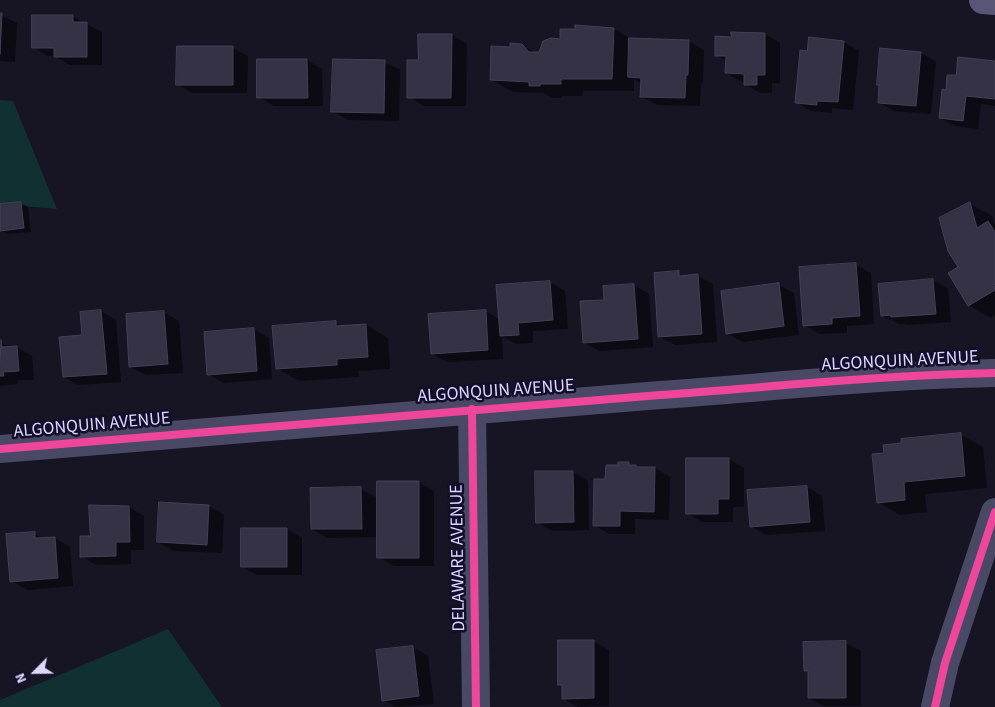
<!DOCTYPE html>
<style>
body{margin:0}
#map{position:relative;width:995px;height:707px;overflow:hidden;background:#171424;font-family:"Source Sans 3",sans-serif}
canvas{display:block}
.north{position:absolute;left:10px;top:647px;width:50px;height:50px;-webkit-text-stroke:4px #130e2a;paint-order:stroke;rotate:247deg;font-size:14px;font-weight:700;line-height:20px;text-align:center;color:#dcd7ff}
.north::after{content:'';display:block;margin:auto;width:18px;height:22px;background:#dcd7ff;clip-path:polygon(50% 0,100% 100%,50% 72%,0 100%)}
</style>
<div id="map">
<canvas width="995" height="707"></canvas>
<div class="north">N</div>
</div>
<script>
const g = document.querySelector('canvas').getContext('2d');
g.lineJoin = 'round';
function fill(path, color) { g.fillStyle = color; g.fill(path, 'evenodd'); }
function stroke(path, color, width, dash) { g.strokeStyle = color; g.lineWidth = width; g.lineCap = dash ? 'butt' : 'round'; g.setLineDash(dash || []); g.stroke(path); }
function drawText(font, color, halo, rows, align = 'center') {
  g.font = font + ' "Source Sans 3",sans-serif'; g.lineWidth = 5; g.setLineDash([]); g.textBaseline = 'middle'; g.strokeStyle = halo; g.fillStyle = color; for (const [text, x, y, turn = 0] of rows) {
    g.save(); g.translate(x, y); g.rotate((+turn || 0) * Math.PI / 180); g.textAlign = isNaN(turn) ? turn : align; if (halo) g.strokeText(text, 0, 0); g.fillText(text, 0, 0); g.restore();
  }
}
fill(new Path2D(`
 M0,100L13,101L57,209L0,204Z
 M168,629L222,707H0V700Z`), '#113032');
fill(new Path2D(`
 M0,15L17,23L15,62L0,61Z
 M72,16L102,32V65H70L55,56H48L33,47Z
 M614,29L631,39L689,41L704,50L703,83H701L700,106L657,105L642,97V84L634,79V91H583L582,96H562V98H553L544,93L513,92L492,80L511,48L522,45L536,53H540L561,40Z
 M765,34L780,43V83H772V93H760L745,84V82H742L726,73L727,61L716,55L732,38Z
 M452,35L467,44L466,106H424L409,97L419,62Z
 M844,42L859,51L853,110L832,108V113L811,111L796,102L808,52Z
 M233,48L248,56L247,93H193L177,84Z
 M921,53L936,62L931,114L894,111L879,102Z
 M258,60H307L322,69L323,106H274L259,97Z
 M334,61L385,62L400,70L399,121L348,120L332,111Z
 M995,62V106L981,104L978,129L955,126L940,118L957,77Z
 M21,203L28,207L31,232L8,234L0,230V205Z
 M970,204L992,216L995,226V315L991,318L969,305L960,268Z
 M856,265L871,273L874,324L847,326V333L820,334L804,325Z
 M678,273L685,277L698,276L713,284L717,342L675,345L660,337Z
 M933,280L948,289L951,322L907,325L904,324H898L882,315Z
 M549,282L565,291L568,329L533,331V343L516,344L502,336L503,359L447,362L432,354L486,311L500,320Z
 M634,285L649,294L653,347L600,351L584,343L605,301Z
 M779,285L794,293L799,335L743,342L727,333Z
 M101,311L116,320L121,382L79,385L64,377L83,336Z
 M163,312L179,321L183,373L146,375L131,367Z
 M335,323L343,327L366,325L388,338L390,369L358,371L359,377L299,381L277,368Z
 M254,329L269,338L272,379L224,383L208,374Z
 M0,342L12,348L17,347L32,356L34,380H18V384L0,386Z
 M961,435L983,447L987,488L925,494L927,512L900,515L878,502L885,454Z
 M729,459L744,468V507H733V522H702L687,513Z
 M628,463L639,468H655L670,477L669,520L635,519V534H609L594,525L607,481L619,466Z
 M573,472L588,481L589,530L552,531L537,522Z
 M379,482H419L434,491V566H394L379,557V537L327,538L312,529L311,489H361L379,499Z
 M807,487L822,496L825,531L766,535L751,526L749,491Z
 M161,503L209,506L224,515L222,553L174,551L158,542Z
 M90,507H129L144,516V550H131V564L96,565L81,556L91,537Z
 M287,529L302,538V575H257L242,567Z
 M34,533L44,539L55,538L70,547L73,586L27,590L12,581Z
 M593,641L609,650V706L578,707L563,698V686L560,684Z
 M845,643L861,651V706H824L809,698V673L805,670Z
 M413,647L428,656L434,704L395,707L383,700Z`), '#0007');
const building = new Path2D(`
 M0,13H2L0,54Z
 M32,15H73V22H87V57H54V48H32Z
 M575,25L614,28L612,79H561V84H540V86H529V82L490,80L491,46L510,47V43L522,44L529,52H539L543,41L551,38L560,39V29H575Z
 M731,32L765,33V75H757V85H744V74L725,73L726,56H715V36L731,37Z
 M418,34H452L451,98H407V60H418Z
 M809,37L844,41L838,102L817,101V105L795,103L800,50L807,51Z
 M629,38L689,40L688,75H686L685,98L640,97L641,78L628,77Z
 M177,46H233V85H176Z
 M880,48L921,52L916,106L878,103L879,85H877Z
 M958,57L995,61V99L966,96L963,121L939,118L942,89L946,90L947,75H956Z
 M257,59H307L308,98H257Z
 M333,59L385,60L384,113L331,112Z
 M21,202L24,228L0,231V204Z
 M970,202L977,228L988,221L995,232V284L994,285L995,290L968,306L948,273L958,267L948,251L939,218Z
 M856,263L860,316L832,318V324L803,326L799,267Z
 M679,271V276L698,274L702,334L658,337L654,273Z
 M933,279L936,314L891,317L890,315L881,316L878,284Z
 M550,281L553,320L518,323L519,335L500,336L496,285Z
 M779,283L784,326L726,334L721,291Z
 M634,284L638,339L583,343L580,301L604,300L603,286Z
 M101,310L107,374L63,377L59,337L82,335L80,312Z
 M486,310L488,350L431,354L428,314Z
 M164,311L168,364L129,367L126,314Z
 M336,321V326L366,324L368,357L337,359V365L276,369L272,326Z
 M254,328L257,371L207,375L204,332Z
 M1,340L2,347L17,346L19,371L3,372L4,376H0Z
 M961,433L965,476L904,482L905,500L877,503L872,454L884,453L883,445L901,443V439Z
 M686,458H729V499H718V514H686Z
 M618,462H629V465H636V467H655L654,512L620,511V526H593L594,479H605L606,465H618Z
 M535,471H573L574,522L536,523Z
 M377,481H419V558H377Z
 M807,486L810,522L750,527L747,490Z
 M361,487L362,529H311L310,488Z
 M159,502L209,505L207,545L157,542Z
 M89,505L129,506L130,542H116V556L80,557V536H90Z
 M241,528H287V567H241Z
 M35,532V538L55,537L58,578L10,582L6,534Z
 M558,640H594V698L562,699V685H558Z
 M846,641V698H808V671H804L803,642Z
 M413,646L419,696L382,701L376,650Z`);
fill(building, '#363246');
stroke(building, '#433f57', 1);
stroke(new Path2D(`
 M472,409L476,707
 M0,449C220,430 440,411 660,395C772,387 883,375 995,373
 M935,707L945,663L995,512`), '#4a4965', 28);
stroke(new Path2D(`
 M983,0L995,1`), '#585677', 28);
stroke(new Path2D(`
 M472,409L476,707
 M0,449C220,430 440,411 660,395C772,387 883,375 995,373
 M935,707L945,663L995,512`), '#ed469a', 8);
drawText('18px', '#dcd7ff', '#130e2a', [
 ["ALGONQUIN AVENUE",900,362,-3],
 ["ALGONQUIN AVENUE",496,392,-4],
 ["ALGONQUIN AVENUE",92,426,-5],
 ["DELAWARE AVENUE",459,558,-91]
]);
</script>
